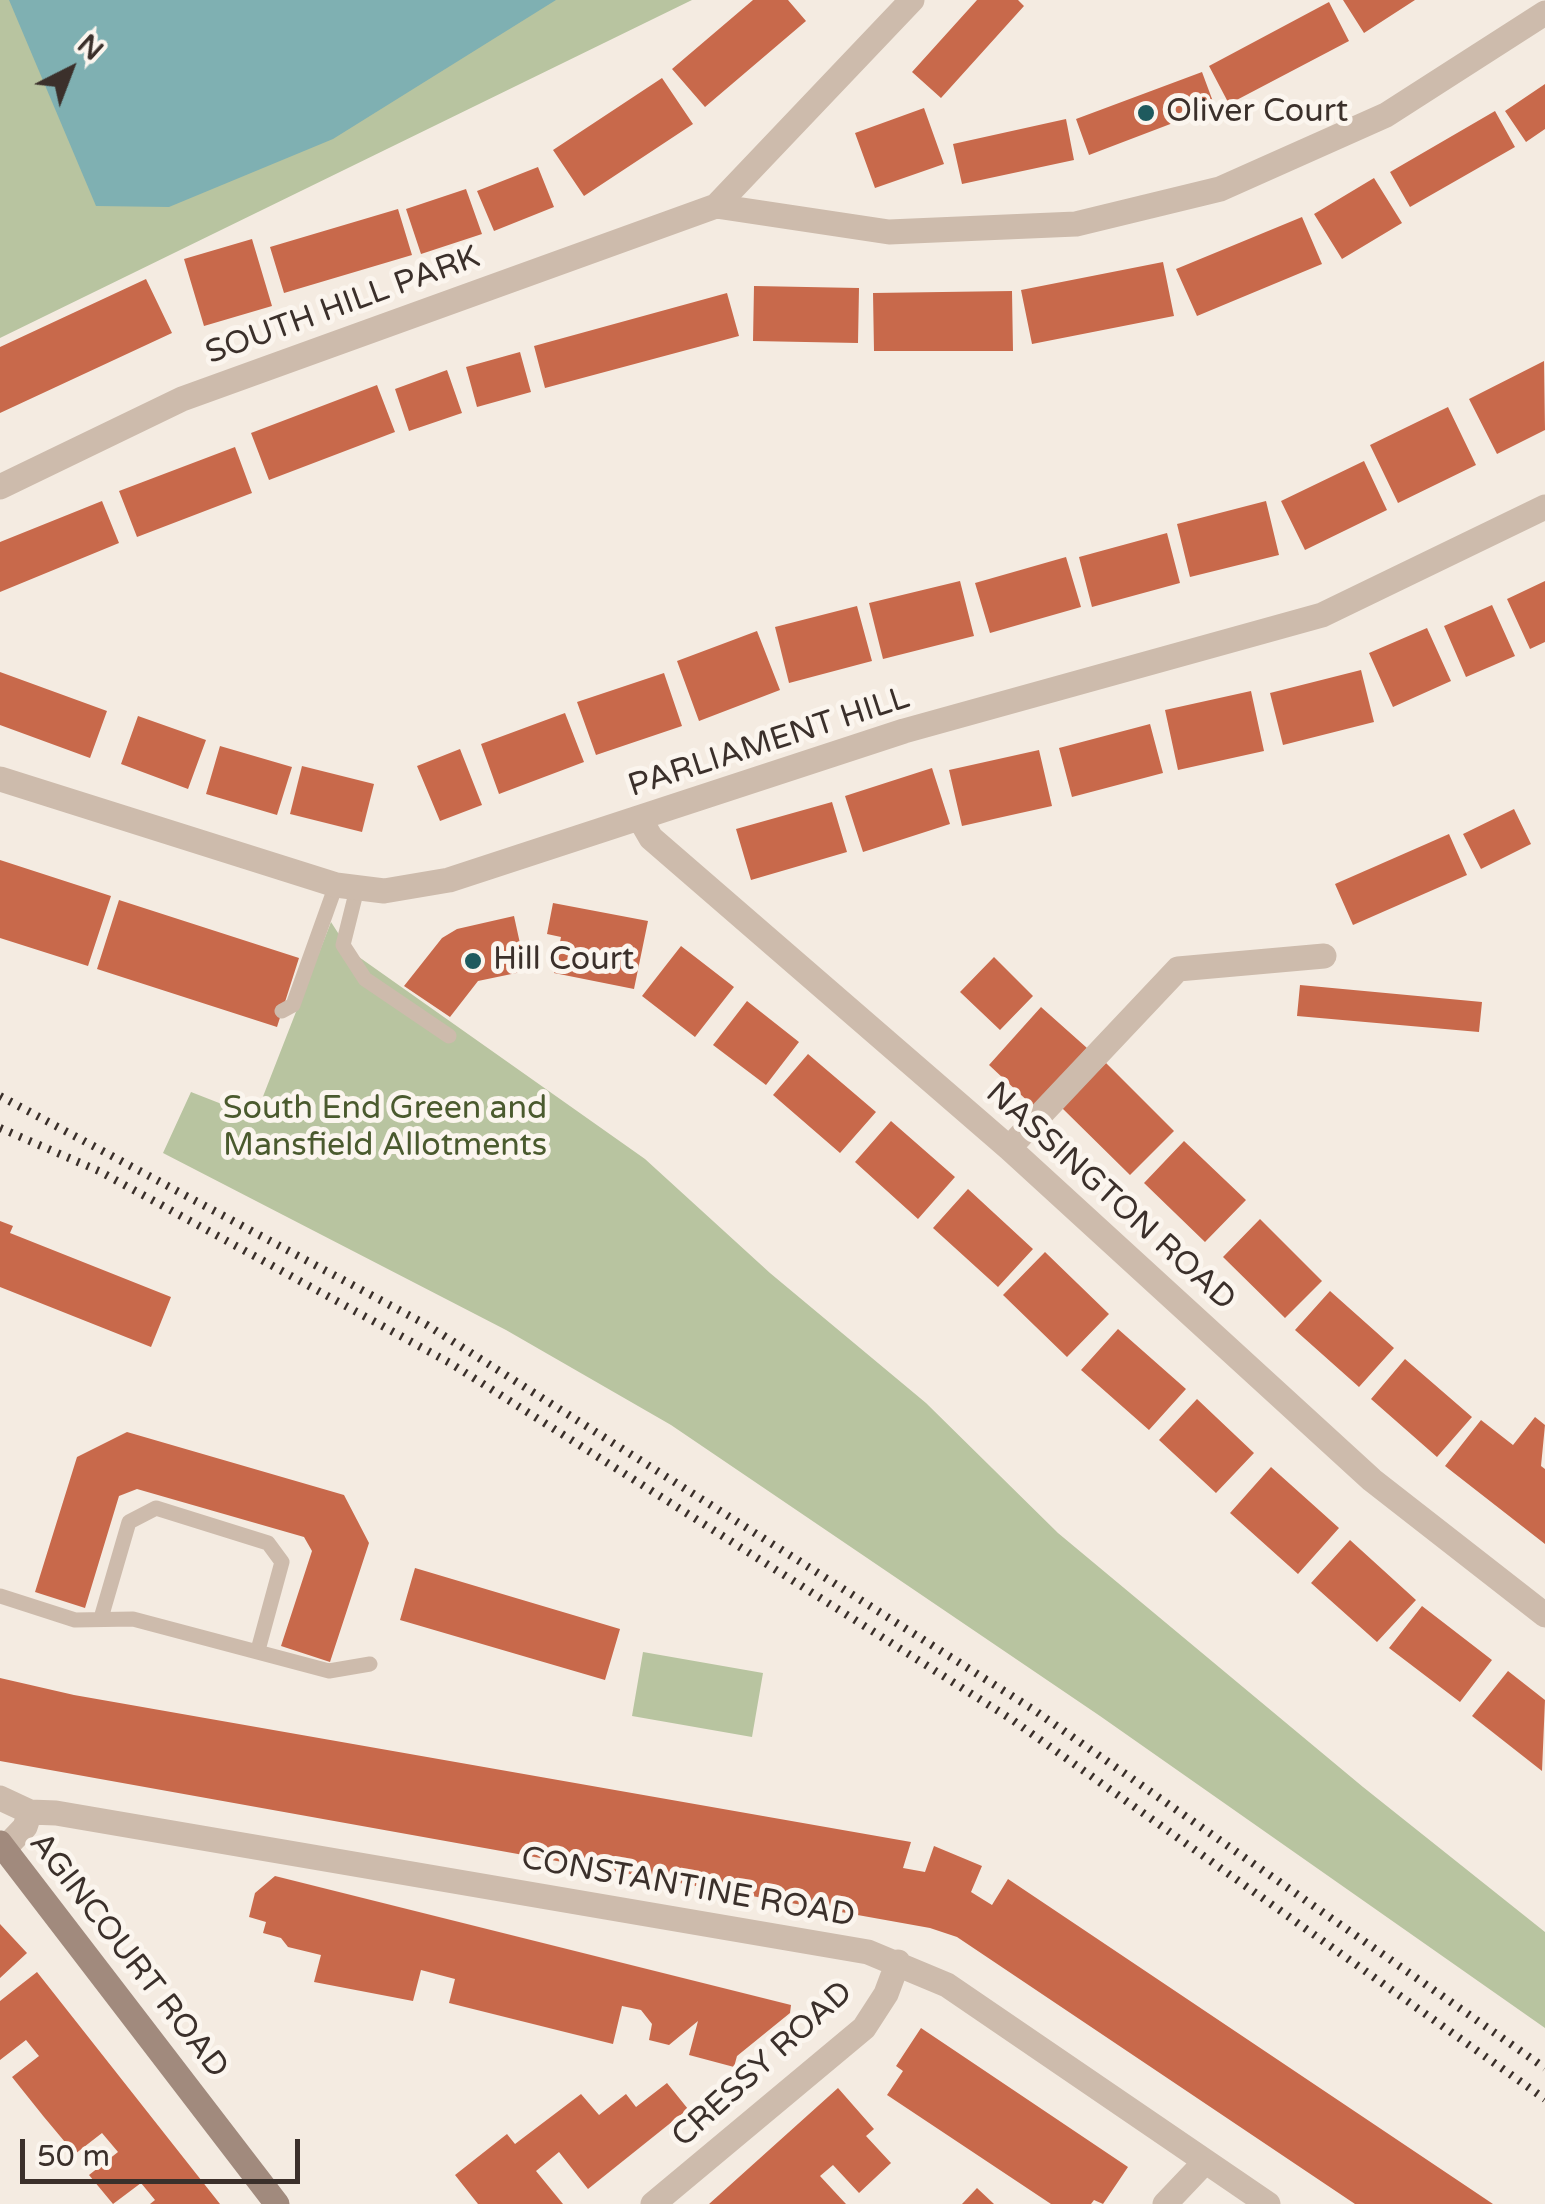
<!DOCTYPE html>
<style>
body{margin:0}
#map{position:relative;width:1545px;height:2204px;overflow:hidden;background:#f4ebe1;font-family:"Varela Round",sans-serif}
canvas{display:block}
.north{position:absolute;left:20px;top:20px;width:100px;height:100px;-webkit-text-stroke:8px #fbf5ee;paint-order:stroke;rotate:42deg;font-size:28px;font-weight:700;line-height:40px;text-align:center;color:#3b302b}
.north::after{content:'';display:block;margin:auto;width:35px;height:45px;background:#3b302b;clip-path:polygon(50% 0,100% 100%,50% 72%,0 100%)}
.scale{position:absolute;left:20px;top:2139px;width:280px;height:45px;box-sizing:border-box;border:5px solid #3b302b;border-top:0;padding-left:12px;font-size:30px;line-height:35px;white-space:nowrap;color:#3b302b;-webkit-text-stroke:8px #fbf5ee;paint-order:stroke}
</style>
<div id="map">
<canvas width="1545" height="2204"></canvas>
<div class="north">N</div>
<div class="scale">50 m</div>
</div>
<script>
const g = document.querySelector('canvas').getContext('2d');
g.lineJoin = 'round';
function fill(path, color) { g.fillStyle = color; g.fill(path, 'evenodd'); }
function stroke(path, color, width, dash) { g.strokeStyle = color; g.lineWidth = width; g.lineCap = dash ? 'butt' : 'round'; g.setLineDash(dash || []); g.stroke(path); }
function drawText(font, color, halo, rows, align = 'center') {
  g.font = font + ' "Varela Round",sans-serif'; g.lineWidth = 10; g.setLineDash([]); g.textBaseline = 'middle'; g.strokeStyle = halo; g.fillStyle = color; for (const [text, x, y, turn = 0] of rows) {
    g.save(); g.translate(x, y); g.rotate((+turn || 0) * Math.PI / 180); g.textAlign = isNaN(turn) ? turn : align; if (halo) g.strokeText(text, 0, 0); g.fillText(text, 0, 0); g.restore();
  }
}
fill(new Path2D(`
 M0,0H692L0,338Z
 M331,922L349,950L645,1159L770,1273L926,1403L1058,1533L1363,1787L1545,1932V2028L1100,1716L671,1425L506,1330L163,1153L191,1092L255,1117Z
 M643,1652L763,1673L752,1737L632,1716Z`), '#b8c4a0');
fill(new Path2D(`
 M9,0H556L333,139L169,207L96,206Z`), '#7fb0b2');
fill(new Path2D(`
 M753,0H788L806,21L705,107L672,69Z
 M977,0H1018L1024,6L941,98L912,72Z
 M1343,0H1415L1364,33Z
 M1329,2L1349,41L1229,104L1209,66Z
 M1202,72L1215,107L1089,155L1076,119Z
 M662,78L693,124L584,196L553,150Z
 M1545,84V129L1526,142L1505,111Z
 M924,108L944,164L875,188L855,133Z
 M1495,111L1515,147L1410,207L1390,172Z
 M1066,119L1074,160L962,184L953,144Z
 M538,167L554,207L494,231L477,191Z
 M1374,178L1402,223L1342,259L1314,214Z
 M466,189L482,234L421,254L406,209Z
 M398,209L412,255L284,293L270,247Z
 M1302,217L1322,264L1197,316L1176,269Z
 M252,239L272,306L204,326L184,259Z
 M1163,262L1174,316L1032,344L1021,290Z
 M146,279L172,333L0,413V347Z
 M754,286L859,288L858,343L753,341Z
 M1012,291L1013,351H874L873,293Z
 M727,293L739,336L545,388L534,346Z
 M520,352L531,392L477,407L466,367Z
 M1544,361L1545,430L1497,454L1469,399Z
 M447,370L462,413L409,431L395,389Z
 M377,385L395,432L269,480L251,433Z
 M1448,407L1476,465L1398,503L1370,445Z
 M235,447L252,493L137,537L119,491Z
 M1364,461L1387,510L1305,550L1281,501Z
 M102,501L119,543L0,592V542Z
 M1266,501L1279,555L1190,577L1177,524Z
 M1167,533L1180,583L1092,607L1079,557Z
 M1066,557L1081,607L990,633L975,583Z
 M960,581L974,636L883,659L869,603Z
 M1545,581V642L1530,649L1507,599Z
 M1492,605L1515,656L1466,677L1444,626Z
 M857,606L872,661L789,683L775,627Z
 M1427,628L1451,681L1393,707L1369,653Z
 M757,631L780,690L699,721L677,661Z
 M1361,670L1374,722L1283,745L1270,693Z
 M0,672L107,711L90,758L0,725Z
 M664,673L682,726L596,755L577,702Z
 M1251,691L1264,751L1178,770L1165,710Z
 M565,713L584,762L499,794L481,744Z
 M138,716L206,740L188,789L121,764Z
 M1150,724L1163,773L1072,797L1059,748Z
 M220,746L292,767L277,815L206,794Z
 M460,749L482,805L440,821L417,766Z
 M1039,750L1052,806L962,826L949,770Z
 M302,766L374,784L362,832L290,814Z
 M932,768L950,824L863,852L845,796Z
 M832,802L847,852L751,880L736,829Z
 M1514,809L1531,844L1481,869L1463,834Z
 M1449,834L1467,875L1353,925L1335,884Z
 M0,860L111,896L88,966L0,938Z
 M119,900L299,958L277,1027L97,969Z
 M553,903L648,921L634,989L554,973L561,937L547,934Z
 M514,916L526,971L478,981L450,1017L404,986L442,938L457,929Z
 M681,946L734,987L695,1037L642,996Z
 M994,957L1033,996L1000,1030L960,992Z
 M1300,985L1482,1002L1479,1032L1297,1016Z
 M747,1001L799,1042L766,1085L713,1045Z
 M1041,1007L1087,1048L1034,1107L989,1065Z
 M808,1054L876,1112L840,1153L773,1095Z
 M1106,1063L1174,1131L1130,1175L1061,1107Z
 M891,1121L955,1177L918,1219L855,1162Z
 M1184,1141L1246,1200L1205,1242L1144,1183Z
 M968,1189L1033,1249L998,1287L933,1228Z
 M1260,1219L1322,1281L1285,1318L1223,1257Z
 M0,1221L13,1226L10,1233L171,1297L151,1347L0,1287Z
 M1045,1252L1109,1314L1067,1357L1003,1295Z
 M1330,1291L1394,1348L1359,1387L1295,1330Z
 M1118,1329L1186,1389L1149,1430L1081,1370Z
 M1405,1359L1472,1417L1437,1457L1371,1399Z
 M1197,1399L1254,1453L1216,1493L1159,1440Z
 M1535,1417L1545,1425L1541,1466L1545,1469V1544L1445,1466L1481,1420L1513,1445Z
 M127,1432L344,1495L369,1543L330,1662L281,1646L312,1551L304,1537L137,1489L119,1496L85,1608L35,1592L77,1457Z
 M1271,1467L1339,1528L1298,1574L1230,1513Z
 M1350,1540L1416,1600L1377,1642L1311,1583Z
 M415,1568L620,1629L605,1680L400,1620Z
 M1422,1606L1492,1660L1460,1702L1389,1648Z
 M1508,1671L1545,1700L1542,1771L1472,1716Z
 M0,1678L74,1695L911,1842L903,1868L925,1872L934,1846L982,1866L971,1892L992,1905L1008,1879L1493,2204H1355L957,1937L930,1928L0,1761Z
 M275,1876L791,2005L790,2013L737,2056L734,2067L689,2055L698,2021L669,2045L649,2040L652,2024L641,2010L622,2006L613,2044L449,2003L455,1979L421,1970L413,2001L314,1982L321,1955L288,1947L281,1938L263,1933L266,1922L249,1917L255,1893Z
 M0,1924L27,1953L0,1978Z
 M37,1972L220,2204H150L155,2200L141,2183L113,2204L89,2175L118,2152L102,2133L75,2154L44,2117L12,2077L39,2056L26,2040L0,2060V2001Z
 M921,2028L1128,2167L1103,2204L1094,2200L1091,2204H1051L887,2095L903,2071L896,2066Z
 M667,2083L688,2109L588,2189L559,2152L536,2171L563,2204H478L455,2175L507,2134L515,2144L581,2094L599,2115L626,2094L636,2107Z
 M838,2088L874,2129L866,2136L891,2163L859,2193L833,2165L820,2176L846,2204H709Z
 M977,2188L994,2204H962Z`), '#c8694b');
stroke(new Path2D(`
 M357,889L343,945L365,979L449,1036
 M282,1011L293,1005L336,885
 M0,1596L75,1620L133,1619L329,1671L370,1664
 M101,1618L129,1522L156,1508L268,1543L282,1562L258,1650`), '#cdbbac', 15);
stroke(new Path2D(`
 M716,206L889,232L1076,224L1220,189L1386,115L1545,13
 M0,487L182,399L716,206L912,0
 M0,779L336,885L384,891L449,880L904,731L1322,615L1545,507
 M640,819L651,838L1009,1148L1372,1480L1545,1615
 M1009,1148L1178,969L1324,956
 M0,1798L30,1812L56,1813L868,1952L947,1985L1268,2204
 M5,1848L25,1827L30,1812
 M653,2204L864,2028L886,1994L898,1962
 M1165,2204L1204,2163`), '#cdbbac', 25);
stroke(new Path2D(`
 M0,1843L277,2204`), '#a18a7d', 25);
stroke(new Path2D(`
 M0,1096L427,1325L1034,1710L1545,2068
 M0,1128L99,1171L450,1363L1011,1719L1545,2099`), '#3b302b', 8, [2.5, 8]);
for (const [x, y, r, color] of [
 [1146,113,10,"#1f5a5e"],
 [473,961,10,"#1f5a5e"]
]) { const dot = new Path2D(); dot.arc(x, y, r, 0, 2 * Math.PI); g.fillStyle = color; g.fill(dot); stroke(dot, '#fbf5ee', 4); }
drawText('32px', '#3b302b', '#fbf5ee', [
 ["Oliver Court",1166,113],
 ["Hill Court",493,961]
], 'left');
drawText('32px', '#3b302b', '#fbf5ee', [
 ["SOUTH HILL PARK",343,306,-20],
 ["PARLIAMENT HILL",769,743,-18],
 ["NASSINGTON ROAD",1110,1197,42],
 ["CONSTANTINE ROAD",688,1888,10],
 ["AGINCOURT ROAD",128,1956,52],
 ["CRESSY ROAD",763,2065,-42]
]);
drawText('32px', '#4a5a2e', '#fbf5ee', [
 ["South End Green and",385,1110],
 ["Mansfield Allotments",385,1147]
]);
</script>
